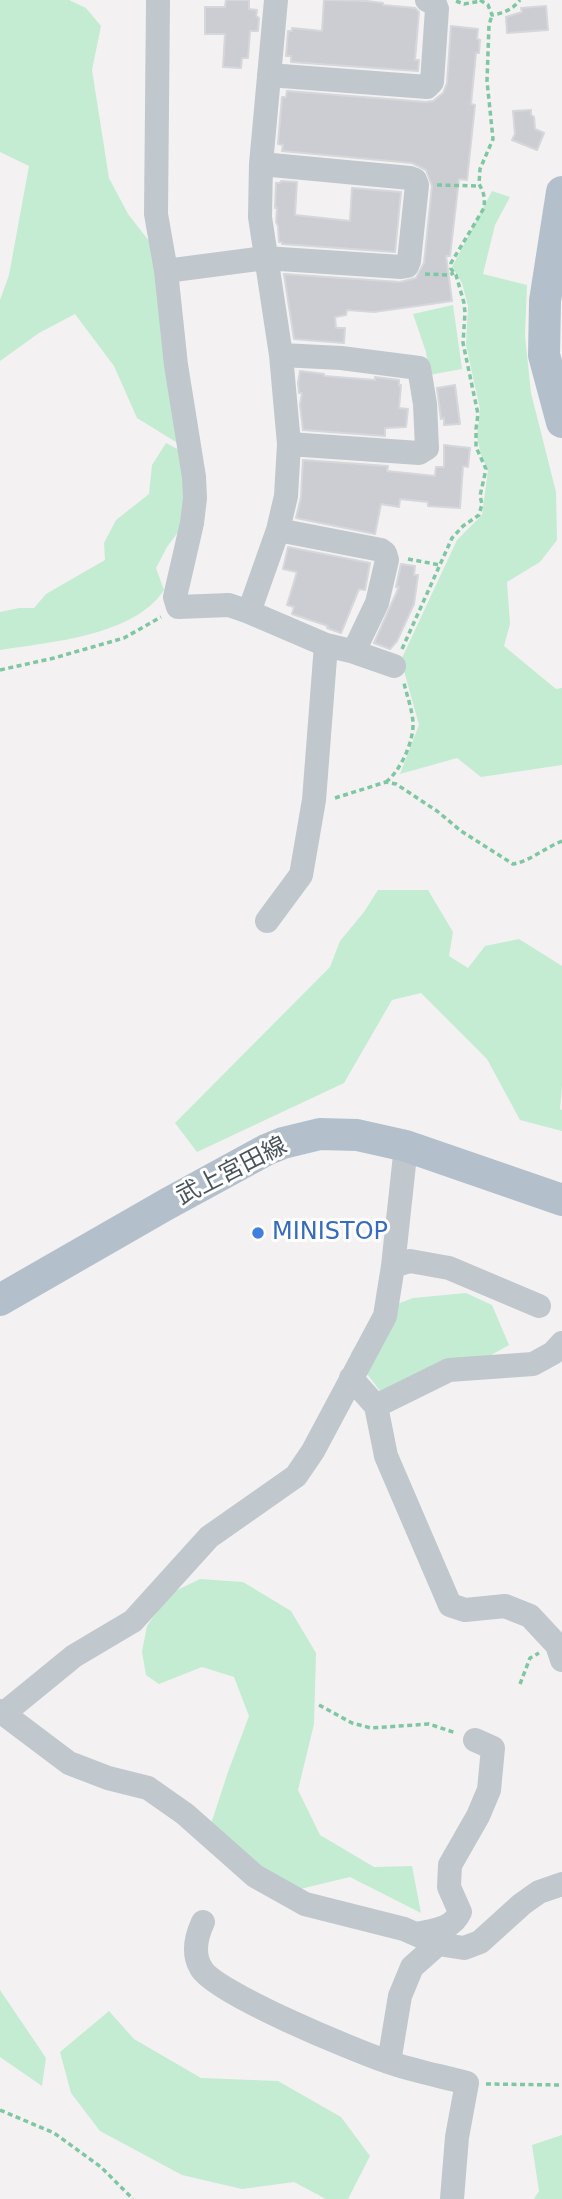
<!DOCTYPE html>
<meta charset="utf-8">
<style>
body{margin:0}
canvas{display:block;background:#f3f1f1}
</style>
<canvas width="562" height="2199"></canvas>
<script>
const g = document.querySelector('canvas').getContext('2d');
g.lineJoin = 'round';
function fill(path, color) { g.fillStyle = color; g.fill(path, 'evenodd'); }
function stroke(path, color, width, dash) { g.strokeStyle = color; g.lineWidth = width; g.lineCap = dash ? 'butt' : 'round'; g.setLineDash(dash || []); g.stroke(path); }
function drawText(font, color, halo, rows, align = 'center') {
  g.font = font + ' "DejaVu Sans","Noto Sans JP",sans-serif'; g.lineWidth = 6; g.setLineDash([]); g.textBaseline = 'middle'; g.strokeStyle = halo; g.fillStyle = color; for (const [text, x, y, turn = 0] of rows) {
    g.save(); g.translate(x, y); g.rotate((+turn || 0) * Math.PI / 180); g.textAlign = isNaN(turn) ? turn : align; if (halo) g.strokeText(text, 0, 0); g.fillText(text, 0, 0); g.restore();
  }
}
fill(new Path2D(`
 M0,0H69L86,8L101,26L92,70L109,178L128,214L153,246L184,447L137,418L114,366L75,314L39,333L0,361V300L9,275L29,166L0,152Z
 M492,191L510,197L495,225L483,274L527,285L525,336L531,393L556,492L557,540L540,562L507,582L510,624L504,646L556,689L562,688V765L481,777L457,758L400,774L419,725L401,660L457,540L482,515L488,470L481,455L477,437L480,409L466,345L468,306L462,283L452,267Z
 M453,305L462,369L429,375L426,352L413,314Z
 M166,443L185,453L187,520L167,547L156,568L164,590C134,636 50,642 0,650V612L19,608H34L46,594L105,560L104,543L116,520L149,494L152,465Z
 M378,890H428L453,932L449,956L468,968L485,946L519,939L562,966V1086L560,1109L562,1110V1131L520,1120L487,1059L421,993L392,1000L344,1083L197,1152L175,1123L330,967L340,941L364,912Z
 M466,1293L492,1305L509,1345L409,1401L380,1391L351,1353L379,1311L413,1298Z
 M200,1579L243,1582L291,1611L316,1653L314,1724L298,1790L320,1835L374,1867L412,1866L421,1913L350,1877L296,1890L207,1836L228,1772L249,1716L234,1677L202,1667L159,1684L146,1675L142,1652L147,1626L169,1594Z
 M0,1990L46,2058L42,2086L0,2057Z
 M109,2011L134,2039L201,2078L278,2081L341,2117L370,2156L348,2199H326L294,2182L242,2189L182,2175L100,2131L71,2093L60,2052Z
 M562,2135V2199H534L539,2191L532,2145Z`), '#c4ecd3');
const building = new Path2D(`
 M226,0H249V9L257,10L256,16L259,18L258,31H250L248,58H242L241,68L223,67L225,34H205V7H225Z
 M324,0L367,1L383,3V5L415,8L419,12L415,60H419L418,71L291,62V56H286L288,31H292V28L322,31Z
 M546,6L548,30L507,33L506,17L522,12L521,8Z
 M451,26L478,29L477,39L480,40L479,53H476L471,104L475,105L467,180L459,179L450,256H446L452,301L374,312L347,310L346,315L335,317L336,328H345L344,343L294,339L284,274L400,282L416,278L424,263L432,186L426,170L412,163L282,151L283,145L278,144L282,97H286L287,91L426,102L433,101L443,93L447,83Z
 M531,110V115L534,117L535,129L544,133L537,150L512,140L515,134L513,111Z
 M281,181L297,182L295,215L350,221L352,188L401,192L395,252L282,244V242H279L278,226L276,222L277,208H275L276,183H280Z
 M300,371L324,374V376L375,380V377L399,380V386L401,385L399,408L408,409L406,427L385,428V436L303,430L300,405L302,393H299L298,383Z
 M455,385L460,424L444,425V418L441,419L437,388Z
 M444,445L470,448L468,467L463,466L460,508L428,506V502L400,499L399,507L381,504L375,534L296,518L301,497L303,460L388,466L387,471L435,476L436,467H444Z
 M288,547L370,563L365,590L359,589L341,633L327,628L328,626L292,614L294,607L287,605L297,572L283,569Z
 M401,564L415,566L414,575H418L414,604L397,641L390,649L374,643L399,587H396Z`);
fill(building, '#cbcdd2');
stroke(building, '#d5d7db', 2);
stroke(new Path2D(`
 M480,0L488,5L492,15C504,13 512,10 520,0
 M456,1L464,4L481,1
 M437,185L480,186
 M425,274L449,275L454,273
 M408,559L440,565
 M402,649L452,538L463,526L479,515L482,504L480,496L486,469L476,447V429L478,414L463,343L465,313L464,303L456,275L451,269V263L484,208C485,197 484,193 479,184L480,169L493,139L487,81L489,25L492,15
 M0,670L54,658L124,638L161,617
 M386,782C401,770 414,741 413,722C412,709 407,696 404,683
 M335,798L386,782L396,784L437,811L461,831L513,864C530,861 545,848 562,841
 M520,1684L530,1658L539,1653
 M319,1705L352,1723L371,1728L429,1724L456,1733
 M486,2084L562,2085
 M0,2110L54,2133L101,2167L133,2199`), '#7fc7a3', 3.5, [5, 3.5]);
stroke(new Path2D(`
 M158,0L156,214L166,271L176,365L194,477L195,498L192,523L175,597L178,607L229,605L249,612L278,530L286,496L289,444L281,355L260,217L261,164L276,0
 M269,75L427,87L432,82L437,9L435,4L427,0
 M166,271L265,258L401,267L407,266L409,261L417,185L415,180L410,178L261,164
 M281,355L341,358L419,368L425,404L427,448L419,453L289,444
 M249,612L326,645L351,651L355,649L377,603L387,560L385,553L381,550L278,530
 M351,651L394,666
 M267,921L301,875L314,800L326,645
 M393,1266L406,1146
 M351,1378L376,1406L386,1456L450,1605L465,1610L505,1606L530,1616L557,1645L562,1660
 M376,1406L449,1370L533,1364L553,1353L562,1343
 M0,1711L69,1763L108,1778L148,1788L185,1814L255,1876L305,1904L404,1929L438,1944L464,1948L480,1942L522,1904L539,1892L562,1884
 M3,1714L74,1656L133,1621L209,1537L296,1476L313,1451L385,1316L393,1266L410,1261L449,1268L539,1306
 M203,1922C196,1937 192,1953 201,1968C214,1993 356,2051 388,2062C414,2071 441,2076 467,2083L457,2137L452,2199
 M416,1934C434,1930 452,1930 460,1912L449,1887L450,1865L478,1816L489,1790L493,1748L475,1740
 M389,2062L400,1996L412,1967L438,1944`), '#c0c8ce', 24);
stroke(new Path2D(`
 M562,192L545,301L544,355L562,422
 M0,1300L167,1204L266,1150L283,1143L320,1134L357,1135L406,1146L562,1200`), '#b3c0cc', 32);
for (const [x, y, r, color] of [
 [258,1233,7,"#3f7fe0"]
]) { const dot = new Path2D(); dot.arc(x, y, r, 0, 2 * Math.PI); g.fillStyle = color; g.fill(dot); stroke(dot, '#fff', 2.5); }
drawText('24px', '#4a545c', '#fff', [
 ["武上宮田線",232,1172,-27]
]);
drawText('24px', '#366cbe', '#fff', [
 ["MINISTOP",272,1233]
], 'left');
</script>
